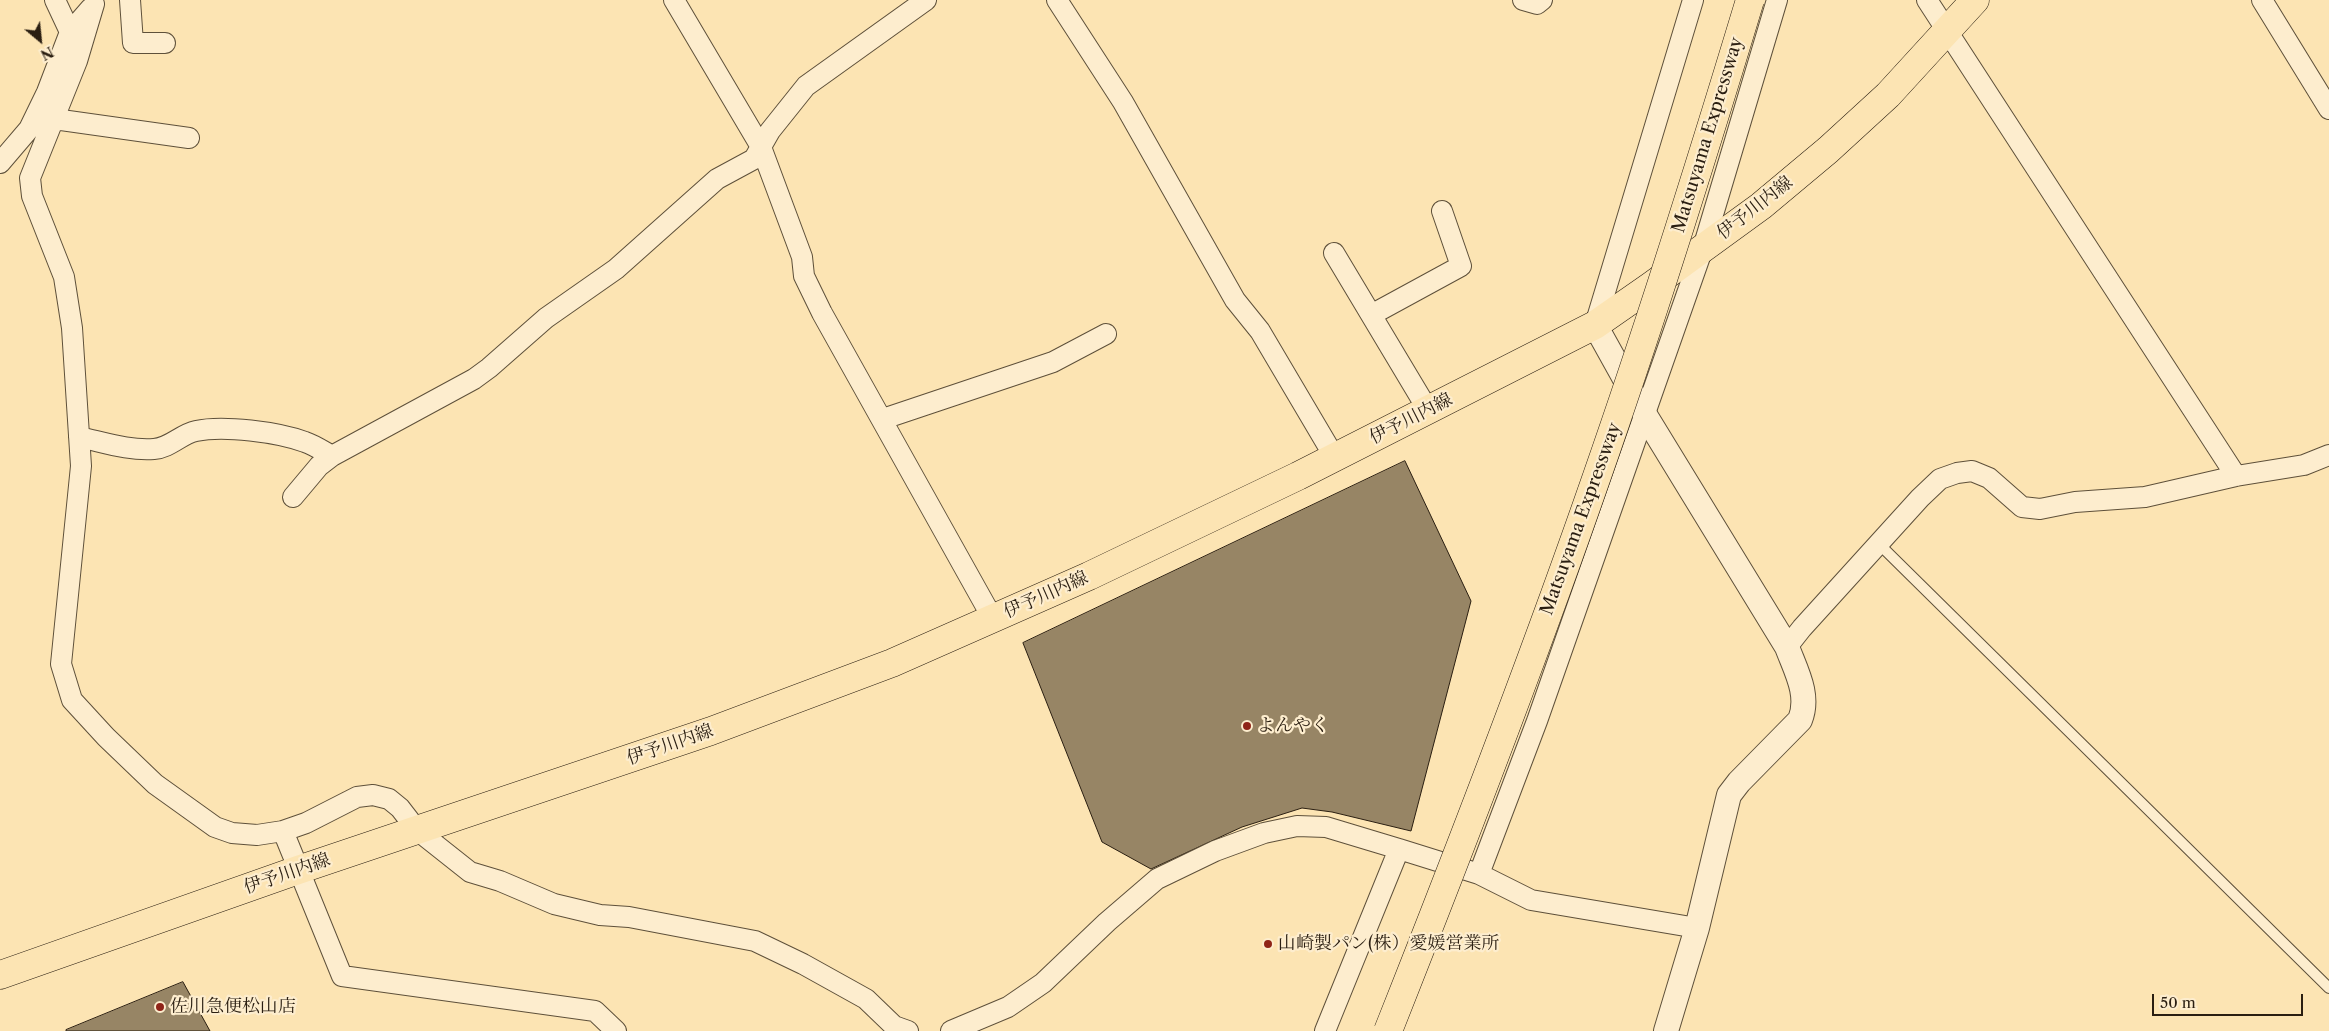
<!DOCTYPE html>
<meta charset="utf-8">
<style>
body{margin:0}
#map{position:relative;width:2329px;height:1031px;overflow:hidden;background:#fce4b3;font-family:"Libre Caslon Text",serif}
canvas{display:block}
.north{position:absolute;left:15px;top:15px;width:50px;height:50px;-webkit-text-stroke:4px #fdedce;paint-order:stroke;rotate:152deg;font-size:14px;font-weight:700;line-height:20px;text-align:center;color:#2a1e11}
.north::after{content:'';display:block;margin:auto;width:18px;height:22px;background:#2a1e11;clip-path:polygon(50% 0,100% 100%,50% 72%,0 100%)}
.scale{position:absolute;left:2152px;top:994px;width:151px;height:22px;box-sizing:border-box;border:2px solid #2a1e11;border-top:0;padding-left:6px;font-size:15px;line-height:18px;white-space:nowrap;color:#2a1e11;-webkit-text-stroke:4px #fdedce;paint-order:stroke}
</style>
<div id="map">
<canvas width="2329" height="1031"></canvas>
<div class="north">N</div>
<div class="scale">50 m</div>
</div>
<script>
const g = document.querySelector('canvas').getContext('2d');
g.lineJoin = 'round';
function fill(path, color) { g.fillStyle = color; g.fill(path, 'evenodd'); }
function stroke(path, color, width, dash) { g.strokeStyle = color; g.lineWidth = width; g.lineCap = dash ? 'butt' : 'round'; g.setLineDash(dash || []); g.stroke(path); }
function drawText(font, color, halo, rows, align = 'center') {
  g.font = font + ' "Libre Caslon Text","Noto Serif JP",serif'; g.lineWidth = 4.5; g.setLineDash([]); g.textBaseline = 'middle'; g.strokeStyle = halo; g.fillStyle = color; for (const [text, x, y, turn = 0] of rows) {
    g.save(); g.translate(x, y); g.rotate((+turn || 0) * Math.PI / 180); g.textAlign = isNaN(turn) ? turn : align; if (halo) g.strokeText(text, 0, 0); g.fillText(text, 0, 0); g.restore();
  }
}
const building = new Path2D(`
 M1405,461L1471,601L1411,831L1332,812L1302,808L1242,827L1151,869L1102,842L1023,643Z
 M183,982L210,1031H66V1030Z`);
fill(building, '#978565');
stroke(building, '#2a1e11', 1);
const service = new Path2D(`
 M1879,544L2329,988`);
const minor = new Path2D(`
 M55,0L70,32
 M130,0L133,43H165
 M674,0L761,147L802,257L804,276L822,313L993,619
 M1057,0L1123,102L1235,300L1260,331L1335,458
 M1523,0L1537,4L1542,0
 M1927,0L2236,476
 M2262,0L2329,109
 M94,4L77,61L30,178L32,196L64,277L72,328L81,466L61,664L72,700L106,737L155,784L215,827L232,833L257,835L283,831L342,976L595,1011L616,1031
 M54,119L189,138
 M0,163L29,129L47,92L70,32L90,9
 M1334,253L1428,410
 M1371,315L1461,266L1442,211
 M1595,325L1693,0
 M883,419L1053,362L1106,334
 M79,437C103,442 129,451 154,449C170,448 181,434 196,431C223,425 278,432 305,442C314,445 323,451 332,456L474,379L489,368L546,318L616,269L717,179L754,159L770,131L806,86L926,0
 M293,497L319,466L332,456
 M1787,647L1802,628L1920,498L1940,479L1957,473L1972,471L1989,478L2022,507L2040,509L2075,502L2145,497L2236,476L2304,465L2329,455
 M283,831L306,823L357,797L373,795L389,799L400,808L417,830L470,872L500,881L554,904L600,915L629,917L755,941L803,964L866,999L894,1026L908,1031
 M1479,874L1537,721L1703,248L1777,0
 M951,1031L1008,1007L1043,983L1107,922L1157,879L1215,851L1264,833L1297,826L1326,827L1399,849
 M1325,1031L1399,849L1479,874L1531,900L1697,928`);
const tertiary = new Path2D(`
 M1595,325L1645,415L1787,647C1796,671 1810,695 1800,720L1739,782L1729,795L1697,928L1666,1031`);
const primary = new Path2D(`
 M0,975L298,870L711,731L892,663L1089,576L1298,476L1595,325L1651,286L1761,206L1828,150L1888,95L1975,0`);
stroke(service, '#5e503a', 12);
stroke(minor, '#5e503a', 22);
stroke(tertiary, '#5e503a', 26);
stroke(primary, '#2a1e11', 29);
stroke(service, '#fdedce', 10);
stroke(minor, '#fdedce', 20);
stroke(tertiary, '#fdedce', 24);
stroke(primary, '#fce4b3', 28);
const motorwayBridge = new Path2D(`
 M1388,1031C1461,847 1532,663 1597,476C1652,319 1702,159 1750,0`);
stroke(motorwayBridge, '#2a1e11', 29, []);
stroke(motorwayBridge, '#fce4b3', 28);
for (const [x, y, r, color] of [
 [1247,726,5,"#8f2418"],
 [1268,944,5,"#8f2418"],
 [160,1007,5,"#8f2418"]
]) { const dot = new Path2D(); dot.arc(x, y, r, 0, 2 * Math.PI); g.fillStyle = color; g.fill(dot); stroke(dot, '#fdedce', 2); }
drawText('18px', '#2a1e11', '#fdedce', [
 ["Matsuyama Expressway",1708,135,-73],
 ["伊予川内線",1755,208,-38],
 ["伊予川内線",1411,419,-27],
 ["Matsuyama Expressway",1581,519,-70],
 ["伊予川内線",1046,595,-24],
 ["伊予川内線",670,745,-19],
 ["伊予川内線",287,874,-19]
]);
drawText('18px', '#2a1e11', '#fdedce', [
 ["よんやく",1257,726],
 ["山崎製パン(株）愛媛営業所",1278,944],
 ["佐川急便松山店",170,1007]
], 'left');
</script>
